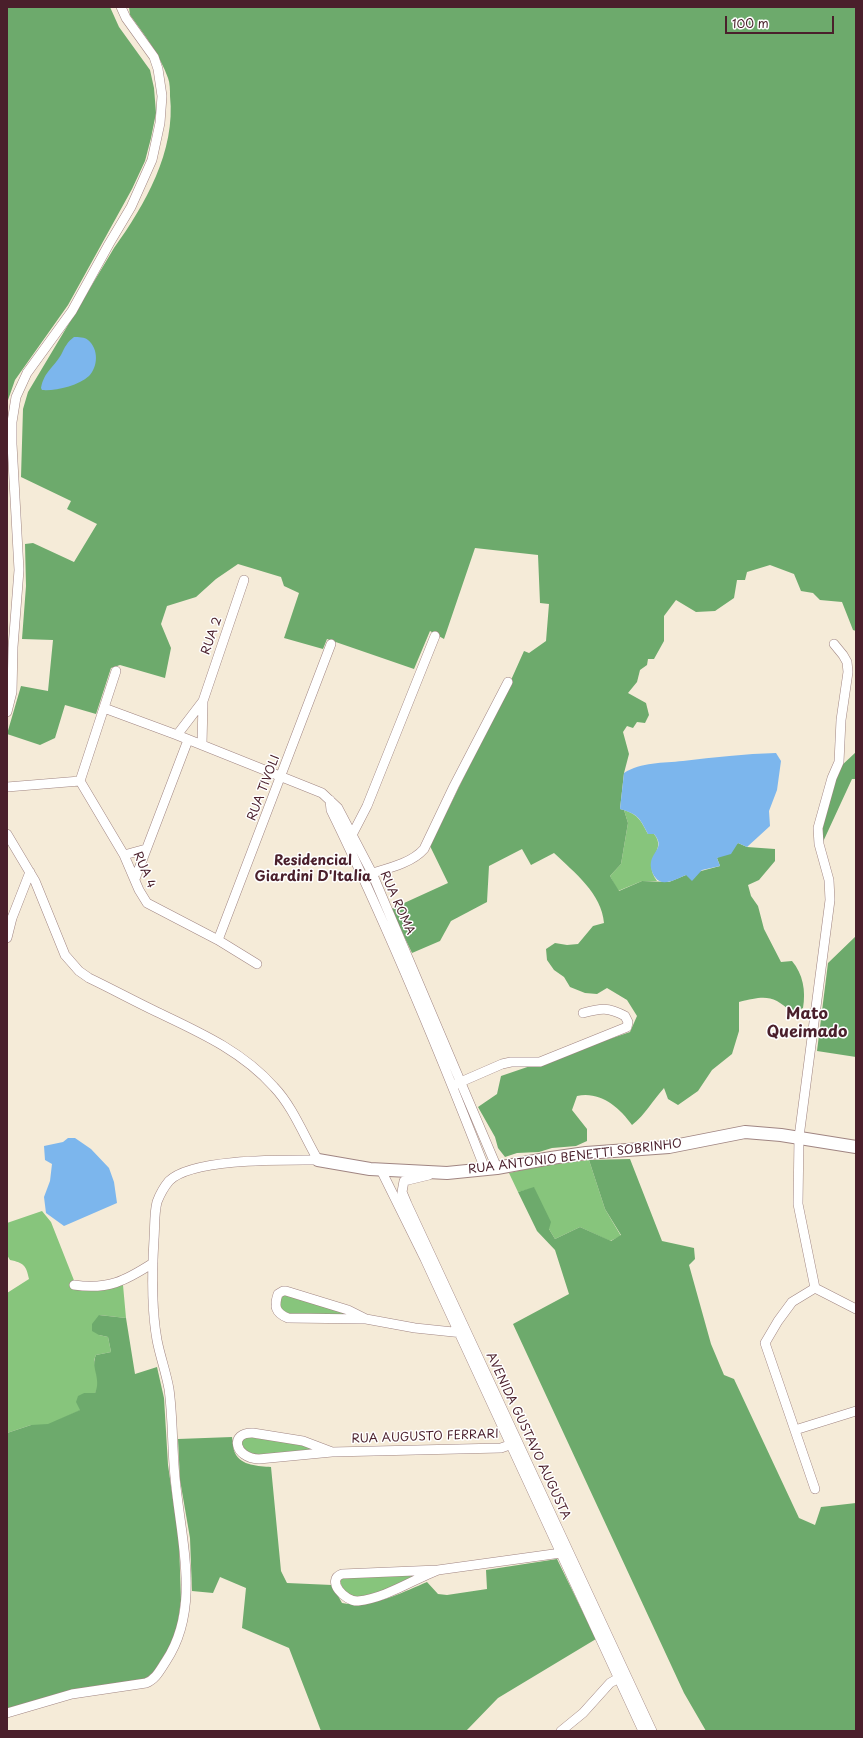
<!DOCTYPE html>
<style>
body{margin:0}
#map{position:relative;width:863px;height:1738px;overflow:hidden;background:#f5ebd8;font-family:"Playpen Sans",sans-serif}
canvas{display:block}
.frame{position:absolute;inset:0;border:8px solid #4a1f2b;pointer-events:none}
.scale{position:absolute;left:725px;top:16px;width:109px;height:18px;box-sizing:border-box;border:2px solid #4a1f2b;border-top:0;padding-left:5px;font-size:12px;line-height:14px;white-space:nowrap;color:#4a1f2b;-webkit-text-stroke:3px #fff;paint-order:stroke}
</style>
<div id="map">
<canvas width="863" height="1738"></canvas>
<div class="frame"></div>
<div class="scale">100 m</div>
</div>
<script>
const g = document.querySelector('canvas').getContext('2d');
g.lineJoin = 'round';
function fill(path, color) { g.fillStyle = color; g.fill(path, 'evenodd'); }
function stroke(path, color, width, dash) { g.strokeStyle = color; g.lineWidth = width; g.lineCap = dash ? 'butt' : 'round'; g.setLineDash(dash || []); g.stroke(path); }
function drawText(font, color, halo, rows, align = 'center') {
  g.font = font + ' "Playpen Sans",sans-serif'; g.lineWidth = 3; g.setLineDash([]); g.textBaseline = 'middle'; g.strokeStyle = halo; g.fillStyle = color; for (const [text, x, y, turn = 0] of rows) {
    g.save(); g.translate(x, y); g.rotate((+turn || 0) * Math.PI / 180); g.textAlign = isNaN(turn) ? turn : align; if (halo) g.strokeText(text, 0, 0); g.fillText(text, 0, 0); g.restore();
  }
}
fill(new Path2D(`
 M624,810C639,815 641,821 648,834H654C668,851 641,859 657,881H642L618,891L610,876L621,864L628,823Z
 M589,1160L605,1209L621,1236L610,1241L580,1227L555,1239L549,1229L534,1188L518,1192L509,1173L540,1166Z
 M42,1211L51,1222L77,1288L99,1290L123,1285L126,1318L99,1315V1335L108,1337L111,1352L96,1355L94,1360L99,1386L95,1393H84L81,1410L48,1425H31L7,1433V1293L29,1279C26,1265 24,1263 10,1260L7,1255V1223Z
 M284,1294L352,1316H297L282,1312L279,1302Z
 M245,1437L303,1443L322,1450L254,1457L240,1448L242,1439Z
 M419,1574C402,1584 379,1595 358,1598C349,1598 341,1589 340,1580L343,1577Z`), '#87c57c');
fill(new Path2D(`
 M7,7H110L119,27L150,70L154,88L156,113L151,138L145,161L132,189L68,305L15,380L7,403Z
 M129,7H856V631L853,630L842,602L820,600L813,593L801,591L794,574L770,565L747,572L745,580H737L734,598L715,611L696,612L676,600L664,616V641L654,659H648L647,665L640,670L637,682L628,693L646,703L649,715L645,723L637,722L633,728L627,726L623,732L629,754L624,773L620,809L624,810L628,823L621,864L610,876L619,891L642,881L669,882L686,875L720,866L717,858L738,843L747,847L775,849V861L759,880L748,885L751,896L758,906L764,929L781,962L792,961C803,974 806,991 803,1008L792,1013C773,994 764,996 739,1002V1031L732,1054L712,1070L698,1091L678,1105L668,1099L664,1088C653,1100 645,1115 632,1125C619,1107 600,1091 577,1096L572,1110L587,1129V1141L576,1146L552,1148L539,1152L517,1153L505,1157L498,1148L495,1137L478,1107L497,1094L501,1076L630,1032L637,1016L627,1000L607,988L597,994L585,993L570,987L564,977L554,970L547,960L546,949L555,943L567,945L578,944L593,926L604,923C602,894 574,872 554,853L531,865L522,849L489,866L487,902L451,921L440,941L412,953L391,909L448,883L430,846L507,689L524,651L529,653L546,641L549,604L540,603L538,555L475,548L444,639L430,631L414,669L327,639L323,649L284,638L299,593L284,586L281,577L238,564L216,579L196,597L167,606L161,624L171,648L165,678L120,665L111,668L96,714L65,705L55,738L40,745L7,734L21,686L48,691L53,640L22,639L26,586L25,544L33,543L74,562L97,524L67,509L71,501L21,477L23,409L28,392L114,248C145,205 176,151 170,96C170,90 170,83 168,78C160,55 144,34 130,15Z
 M856,752V779H852L822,844L820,829L840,767Z
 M856,936V1057L817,1051L828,963Z
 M630,1159L662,1241L694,1248L695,1259L689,1265L711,1344L724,1375L734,1379L799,1518L815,1525L821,1507L856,1503V1731H706L684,1693L513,1324L569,1294L555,1250L537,1231L518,1192L534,1187L551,1222L549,1229L555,1239L580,1227L611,1241L621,1235L605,1209L589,1160Z
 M99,1315L126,1318L135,1374L157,1367L164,1398L168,1465L179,1541L181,1600L178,1622L172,1643L152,1675L146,1679L7,1710V1433L31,1425L48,1424L80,1410L76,1402L78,1396L84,1393H95C102,1379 90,1367 96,1355L111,1352L108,1337L99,1335L92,1331V1324Z
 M232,1437C233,1442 233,1449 235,1453C241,1466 259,1466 271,1467L281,1571L287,1583L332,1585L342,1603C370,1609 401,1593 427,1582L438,1594L447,1595L487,1589L486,1570L557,1559L596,1639L498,1698L466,1731H321L289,1648L242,1628L246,1588L220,1577L213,1593L192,1591L190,1538L180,1480L178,1439Z`), '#6daa6c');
fill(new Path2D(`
 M74,337C78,337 85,337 88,340C99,349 98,367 89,376C78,386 56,391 42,390L41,388C44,372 53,368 61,355C65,347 67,342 74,337Z
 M776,753L781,761L777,790L769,811L770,826L747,847L738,843L731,854L717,858L720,866L702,870L692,881L686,875C676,879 662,888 655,877C652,873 650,867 651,862C653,851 665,847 654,834H648C639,817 639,815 620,809L624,773C641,762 663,763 683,761C714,757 745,754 776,753Z
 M68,1138H75L91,1149L109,1168L114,1182L117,1203L64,1226L46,1213L44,1197L50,1181L52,1164L45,1160L44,1146L63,1142Z`), '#7cb6ed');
const minor = new Path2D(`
 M104,708L177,735L322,793L338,808L372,873L497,1168
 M7,712L12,692L13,647L19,570L12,444V422L16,397L27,373L72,311L109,244L131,207L152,160L160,123L162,96L158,69L154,57L126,18L121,7
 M177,735L203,701L244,580
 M202,745L203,701
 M80,781L124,855L139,890L147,903L218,940L257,964
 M80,781L116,671
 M7,787L80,781
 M330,800L331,810C388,927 438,1048 485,1169
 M7,834L35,881L65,955L79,971L89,978C112,989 134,1001 157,1012C199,1032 242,1051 274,1087C293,1107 304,1136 318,1160C285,1160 192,1158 169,1181C164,1187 160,1194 157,1202C154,1214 155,1226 154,1239C152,1272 151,1307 157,1340C160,1356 166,1372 169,1389C173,1418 172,1447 175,1477C180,1537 202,1607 166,1661C160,1670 156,1679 146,1683L72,1694L7,1713
 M349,838L352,835L367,806L435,636
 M124,855L146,849
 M366,875C385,869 411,864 424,849L454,786L508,682
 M135,879L188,740
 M7,938L12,918L30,872
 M218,940L331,644
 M456,1084L502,1064L511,1062H540L627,1027L628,1022L625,1016C608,1007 601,1008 583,1013
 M381,1170L425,1259L643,1731
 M429,1175L404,1181L402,1192L407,1204L652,1731
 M74,1285C108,1290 125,1281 153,1263
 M815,1288L798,1204L799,1137L830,900L829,880L819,844L818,828L832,778L839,762L841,720L848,672L847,662L843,655L834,644
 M366,1319L348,1310L286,1291H283L278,1294C274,1306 275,1313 288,1318L366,1319L415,1328L463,1333
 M795,1430L856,1411
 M332,1452L303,1441L253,1433C229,1432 234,1458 259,1459L332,1452L501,1448L515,1443
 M815,1489L765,1343L778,1321L792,1302L815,1288L856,1309
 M438,1570C412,1580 386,1598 358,1601C345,1602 325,1580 342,1574Z
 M438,1570L561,1553
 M561,1731L583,1713L610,1683L624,1675`);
const major = new Path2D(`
 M318,1160L370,1169L447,1173L497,1168L551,1158L586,1153L669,1147L745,1132L781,1135L856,1147`);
stroke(minor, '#a08582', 10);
stroke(major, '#a08582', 14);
stroke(minor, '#fff', 9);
stroke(major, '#fff', 12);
drawText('12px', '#4a1f2b', '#fff', [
 ["RUA 2",212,636,-71],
 ["RUA TIVOLI",264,788,-69],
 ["RUA 4",144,870,66],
 ["RUA ROMA",397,903,66],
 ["RUA ANTONIO BENETTI SOBRINHO",575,1157,-7],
 ["AVENIDA GUSTAVO AUGUSTA",528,1436,65],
 ["RUA AUGUSTO FERRARI",425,1437,-2]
]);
drawText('bold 14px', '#4a1f2b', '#fff', [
 ["Residencial",313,861],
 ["Giardini D'Italia",313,877]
]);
drawText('bold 16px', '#4a1f2b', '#fff', [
 ["Mato",807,1015],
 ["Queimado",807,1033]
]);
</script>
